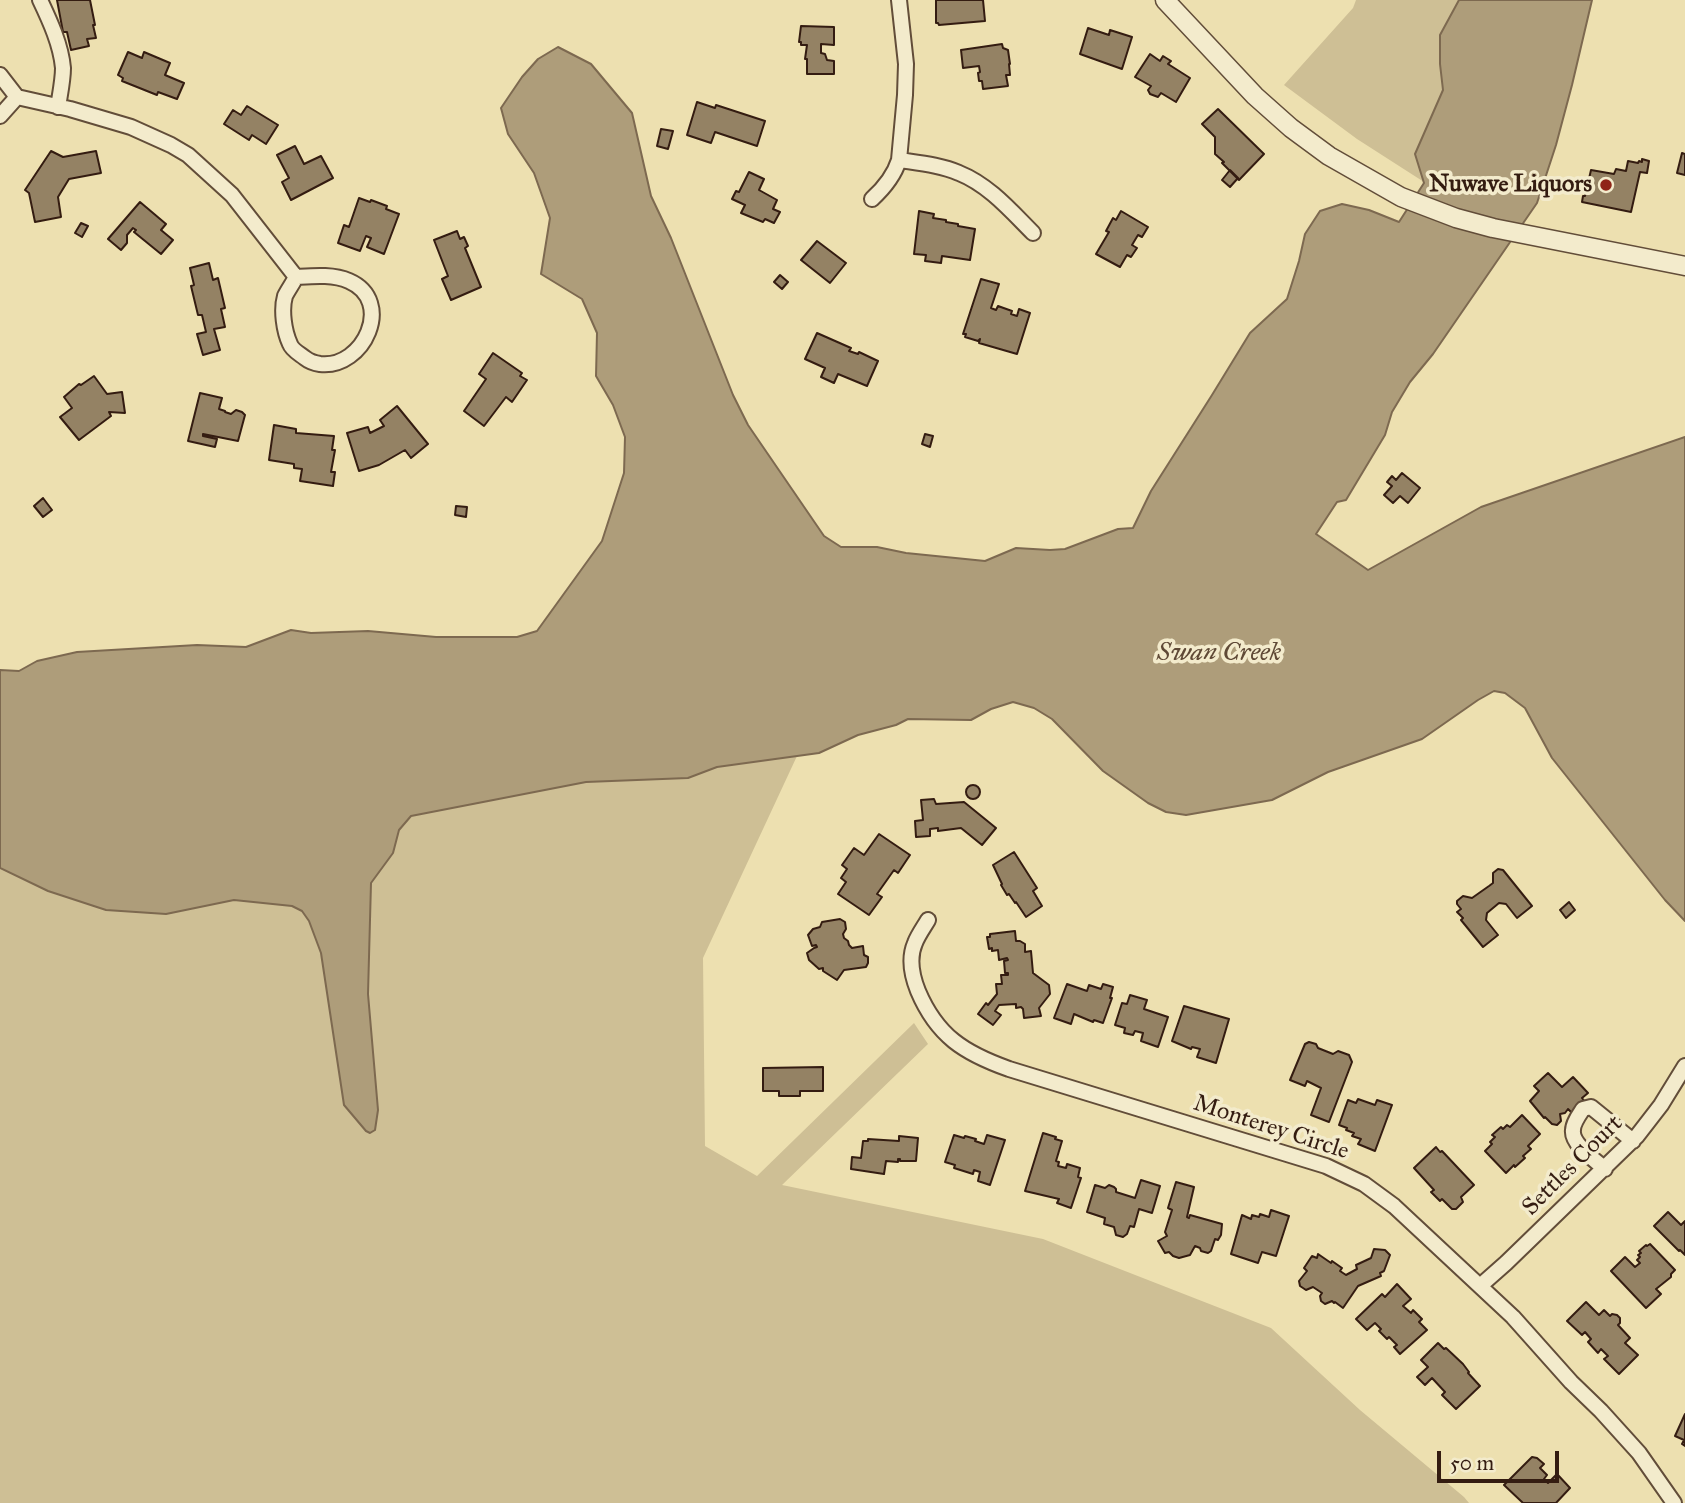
<!DOCTYPE html>
<style>
body{margin:0}
#map{position:relative;width:1685px;height:1503px;overflow:hidden;background:#ede0b0;font-family:"IM FELL Great Primer",serif}
canvas{display:block}
.scale{position:absolute;left:1437px;top:1451px;width:122px;height:32px;box-sizing:border-box;border:4px solid #341c11;border-top:0;padding-left:9px;font-size:21px;line-height:24px;white-space:nowrap;color:#341c11;-webkit-text-stroke:5px #f3ebcc;paint-order:stroke}
</style>
<div id="map">
<canvas width="1685" height="1503"></canvas>
<div class="scale">50 m</div>
</div>
<script>
const g = document.querySelector('canvas').getContext('2d');
g.lineJoin = 'round';
function fill(path, color) { g.fillStyle = color; g.fill(path, 'evenodd'); }
function stroke(path, color, width, dash) { g.strokeStyle = color; g.lineWidth = width; g.lineCap = dash ? 'butt' : 'round'; g.setLineDash(dash || []); g.stroke(path); }
function drawText(font, color, halo, rows, align = 'center') {
  g.font = font + ' "IM FELL Great Primer",serif'; g.lineWidth = 7; g.setLineDash([]); g.textBaseline = 'middle'; g.strokeStyle = halo; g.fillStyle = color; for (const [text, x, y, turn = 0] of rows) {
    g.save(); g.translate(x, y); g.rotate((+turn || 0) * Math.PI / 180); g.textAlign = isNaN(turn) ? turn : align; if (halo) g.strokeText(text, 0, 0); g.fillText(text, 0, 0); g.restore();
  }
}
fill(new Path2D(`
 M1356,0H1459L1440,35V64L1443,90L1415,154L1424,182L1357,139L1284,85L1353,8Z
 M797,756L703,958L705,1146L757,1176L914,1023L928,1044L782,1185L1043,1239L1271,1328L1360,1410L1464,1497L1469,1503H0V868L48,891L106,910L166,914L234,900L292,906L302,911L309,921L321,953L344,1105L368,994L371,882L393,853L399,830L411,816L586,782L688,778L717,767Z`), '#cebf95');
const water = new Path2D(`
 M1459,0H1592L1572,85L1556,145L1537,203L1433,354L1410,382L1392,412L1385,435L1346,500L1337,502L1316,534L1368,570L1481,507L1685,437V921L1665,900L1552,758L1525,708L1505,693L1494,691L1478,700L1422,739L1328,772L1272,800L1186,815L1166,812L1148,803L1103,771L1052,719L1034,708L1013,702L991,709L971,720L908,719L896,725L858,735L819,753L717,767L688,778L586,782L411,816L399,830L393,853L371,883L368,994L378,1110L375,1130L370,1133L366,1131L344,1105L321,953L309,921L302,911L292,906L234,900L166,914L106,910L48,891L0,868V670L19,671L37,661L77,652L197,645L246,647L291,630L311,633L368,631L436,637H517L537,631L602,541L624,473L625,437L613,405L596,376L597,333L582,299L541,274L550,218L534,173L508,134L501,108L522,77L538,59L558,47L591,64L632,113L651,196L671,238L733,395L748,425L824,536L841,547H877L906,553L985,561L1016,548L1050,550L1065,549L1118,529L1133,528L1151,491L1212,395L1250,333L1287,299L1299,261L1305,234L1320,211L1342,204L1369,210L1399,222L1424,183L1415,154L1443,90L1440,64V35Z`);
fill(water, '#ae9d7a');
stroke(water, '#7d6950', 2);
const building = new Path2D(`
 M57,0H90L95,25H93L96,38L87,39L89,46L71,50L67,32H63Z
 M936,0H983L985,21L939,25L938,23H936Z
 M801,26L834,27V45L821,44V53L825,54L827,60L834,61V74H807V59H805L807,45H801V42H799Z
 M1088,28L1109,35L1110,30L1132,37L1122,69L1080,54Z
 M1002,44L1003,48L1008,50L1010,64H1009L1010,75H1006L1008,86L983,89L982,81H979L978,73L980,72L979,66L963,68L961,50Z
 M128,52L142,58L144,52L170,63L165,75L184,83L177,99L158,92L157,95L122,81L123,78L118,75Z
 M1150,54L1160,61L1163,56L1171,61L1168,64L1190,78L1176,102L1161,93L1158,97L1150,94L1148,90L1151,86L1135,77Z
 M697,102L715,108L716,105L765,121L757,146L715,132L711,143L687,135Z
 M247,106L278,125L266,144L252,135L249,140L224,124L233,110L241,115Z
 M1218,109L1264,154L1239,180L1222,163L1224,162L1215,154V137L1202,124Z
 M661,129L673,131L668,149L657,146Z
 M295,146L304,164L321,156L333,178L291,200L282,182L289,178L277,155Z
 M51,151L63,157L96,151L101,173L69,179L58,197L61,217L35,222L29,193L25,190Z
 M1682,153L1685,154V175L1677,173Z
 M1642,159L1649,161L1647,173L1640,172L1631,212L1582,202L1583,196H1585L1591,170L1614,174L1616,169L1626,171L1628,161L1638,163L1639,161L1642,162Z
 M1230,170L1238,178L1230,187L1222,180Z
 M749,172L764,179L759,190L777,200L773,209L780,212L774,223L765,219L763,222L741,213L745,205L732,199L736,191L739,192Z
 M359,198L370,202L371,200L387,206L386,209L399,214L384,254L367,247L371,238L366,236L360,251L338,243L344,225L349,227Z
 M140,202L166,224L161,230L173,240L161,254L134,232L136,230L133,228L127,235V243L121,250L108,239Z
 M919,211L934,214L933,218L946,220V222L958,224V226L975,229L970,260L942,256L941,263L925,261L926,255L914,254Z
 M1121,211L1148,227L1142,237L1138,235L1132,245L1137,248L1131,257L1127,255L1120,267L1096,254L1109,232L1106,231L1113,218L1116,220Z
 M81,223L88,226L82,237L75,233Z
 M457,231L460,239L464,237L468,246L465,248L481,287L451,300L442,279L448,276L434,240Z
 M817,241L846,263L830,283L801,260Z
 M209,263L213,280L218,278L225,308L221,309L225,327L214,329L220,350L203,355L197,334L206,332L202,315H198L191,286L194,285L190,268Z
 M780,275L788,282L782,289L774,282Z
 M981,279L999,284L991,308L996,310L998,306L1012,311L1011,314L1017,316L1019,309L1030,313L1017,354L979,343L980,339L978,341L965,337L966,334H963Z
 M817,333L851,348L849,351L858,354L859,352L878,361L867,386L838,374L834,383L821,377L825,368L805,359Z
 M493,353L522,373L520,376L527,380L512,402L506,397L484,426L464,411L486,379L479,374Z
 M94,376L107,394L122,392L125,413L109,412L111,416L79,440L60,417L72,408L64,397L79,384L81,385Z
 M200,393L222,398L219,409L225,411V412L231,414L236,410L242,412L245,415L238,441L203,434V436L217,439L215,447L188,441Z
 M397,406L428,444L411,458L405,450L379,465L359,471L347,433L368,427L370,433L384,426L380,420Z
 M274,425L296,429V433L334,436L332,450H335L331,472H335L333,486L300,481L302,469L294,468V464L269,460Z
 M925,434L933,436L930,447L922,444Z
 M1402,473L1420,488L1408,503L1400,496L1393,503L1384,495L1392,486L1387,482L1392,476L1396,480Z
 M43,498L52,510L43,517L34,506Z
 M456,506L467,507L466,517L455,515Z
 M966 792a7 7 0 1 1 14 0a7 7 0 1 1-14 0Z
 M934,799L936,804L964,802L996,828L982,845L961,828L938,831V828L930,829V836L916,837L915,821L923,820L921,800Z
 M879,834L910,855L898,873L894,870L877,894L882,897L869,915L838,894L846,882L841,878L847,869L842,865L854,848L864,855Z
 M1014,852L1037,888L1033,891L1042,906L1026,917L1016,902L1015,903L1009,894L1007,895L1001,885L1002,884L993,865Z
 M1498,869L1503,870L1532,906L1517,918L1506,904L1499,903L1487,913L1486,920L1498,935L1483,947L1461,920L1463,918L1457,912L1461,909L1457,904V901L1463,896L1472,898L1489,886L1493,883V873Z
 M1569,902L1575,910L1566,918L1560,910Z
 M840,919L845,922L846,929L843,934L844,938L848,941L849,945L852,948L863,946L864,955L868,957V963L866,967L844,970L837,980L823,971V968L819,969L809,960L807,953L814,948L817,947L816,945L812,946L808,935L813,929L820,927L822,922Z
 M1015,931L1016,941H1020L1025,944V952L1031,951L1033,973L1049,985L1050,994L1039,1008L1041,1016L1024,1018L1023,1009L1021,1007L1016,1008V1004L999,1005L995,1011L1001,1015L993,1025L978,1014L986,1003L988,1005L997,994L996,984H1002L1001,975H1008V973H1005L1004,961L1008,960L1007,958L999,960L998,950L992,951V948L989,949L987,937H990V934Z
 M1067,984L1087,991L1089,985L1101,989L1103,984L1113,987L1110,998H1112L1103,1023L1094,1020L1093,1022L1074,1014L1071,1024L1054,1018Z
 M1130,995L1147,1000L1144,1009L1168,1017L1158,1047L1141,1041L1143,1033L1135,1031L1133,1035L1124,1033L1125,1028L1115,1025L1122,1003L1127,1004Z
 M1184,1006L1229,1019L1216,1063L1197,1057L1200,1049L1192,1047L1191,1049L1172,1041Z
 M1309,1042L1316,1044L1318,1048L1333,1054L1338,1051L1349,1055L1352,1062L1329,1122L1311,1115L1321,1088L1307,1081L1305,1086L1290,1080L1305,1044Z
 M823,1067V1091H800V1096H779V1091H763V1068Z
 M1548,1073L1562,1087L1573,1077L1588,1093L1582,1098L1585,1102L1573,1114L1568,1109L1565,1113L1560,1114L1561,1121L1557,1125L1552,1124L1545,1117L1544,1118L1530,1101L1539,1091L1534,1086Z
 M1358,1099L1375,1105L1377,1100L1392,1105L1375,1151L1358,1144L1361,1139L1352,1136L1354,1133L1346,1130L1347,1128L1339,1125L1348,1100L1356,1103Z
 M1522,1115L1540,1134L1528,1146L1531,1149L1523,1156L1525,1158L1515,1167L1514,1165L1506,1173L1485,1151L1492,1144L1490,1142L1495,1137L1492,1135L1501,1127L1503,1129L1507,1125L1510,1127Z
 M1043,1133L1056,1137L1055,1139L1062,1141L1056,1161L1059,1162L1058,1166L1066,1168L1067,1164L1080,1168L1078,1177L1081,1178L1071,1208L1057,1203L1059,1199L1025,1191Z
 M954,1135L964,1138L965,1136L976,1139L975,1141L984,1144L987,1135L1005,1140L990,1185L978,1181L980,1172L974,1170L973,1174L954,1168L955,1165L945,1162Z
 M899,1136L918,1138L916,1161H900V1159H898V1162L886,1161L884,1174L851,1169L852,1157L861,1158L863,1141H868V1139L899,1141Z
 M1436,1147L1440,1152L1442,1151L1474,1185L1461,1197L1463,1202L1456,1209H1452L1442,1199L1440,1201L1431,1192L1434,1190L1414,1168Z
 M1141,1180L1160,1186L1152,1213L1139,1209L1134,1227L1130,1226L1127,1234L1123,1237L1116,1235L1114,1227L1104,1224L1105,1218L1087,1212L1095,1185L1105,1188L1109,1185L1114,1187L1116,1189V1192L1135,1198Z
 M1176,1182L1194,1187L1187,1217L1189,1218L1190,1215L1222,1224L1221,1235L1218,1240L1215,1239L1211,1251L1208,1253L1201,1251L1200,1248L1195,1246L1190,1255L1179,1258L1173,1256L1169,1252L1165,1253L1158,1241L1167,1236L1165,1232L1172,1210L1168,1208Z
 M1271,1210L1289,1216L1276,1256L1262,1252L1258,1263L1231,1254L1242,1215L1251,1219L1252,1215L1259,1217L1260,1214L1269,1217Z
 M1668,1212L1681,1225L1685,1221V1255L1680,1250L1679,1251L1654,1226Z
 M1650,1244L1675,1270L1671,1274V1277L1656,1289L1661,1294L1646,1308L1611,1271L1625,1257L1635,1267L1640,1263L1637,1260L1640,1257L1638,1255L1641,1253L1639,1251L1646,1245L1647,1246Z
 M1374,1249L1385,1250L1390,1255L1384,1271L1380,1273L1381,1276L1358,1286L1343,1308L1335,1302L1334,1303L1332,1301L1325,1304L1321,1301L1320,1296L1322,1293L1313,1287L1306,1290L1300,1286L1299,1281L1307,1271L1304,1268L1312,1256L1317,1258L1318,1254L1331,1263L1332,1261L1342,1268L1340,1271L1346,1275L1357,1269L1356,1265L1371,1258Z
 M1397,1284L1411,1299L1403,1306L1411,1313L1413,1310L1422,1319L1419,1322L1427,1330L1400,1354L1394,1347L1397,1345L1389,1337L1387,1339L1379,1331L1381,1329L1375,1323L1367,1330L1356,1319L1382,1294L1385,1297Z
 M1586,1302L1599,1315L1604,1310L1610,1316L1612,1314L1617,1315L1620,1318V1323L1618,1325L1630,1338L1625,1343L1638,1355L1619,1374L1604,1359L1608,1356L1601,1349L1598,1353L1588,1342L1591,1339L1585,1332L1582,1335L1567,1321Z
 M1438,1343L1444,1349L1446,1348L1463,1364L1469,1372L1468,1373L1480,1386L1456,1409L1442,1395L1445,1392L1432,1378L1425,1385L1417,1377L1428,1367L1421,1360Z
 M1685,1414V1446L1682,1444L1684,1440L1675,1436Z
 M1532,1457L1537,1458L1544,1464L1540,1468L1547,1475L1544,1479L1548,1483L1557,1474L1570,1488L1556,1503H1523L1504,1485Z`);
fill(building, '#948264');
stroke(building, '#341c11', 2);
const minor = new Path2D(`
 M40,0C50,21 61,45 63,68C63,80 60,94 58,107
 M0,75L17,97
 M17,97L70,109L131,127L171,145L188,155L232,195L296,277C313,276 333,274 349,281C395,301 364,369 320,364C313,363 310,362 305,358C300,354 292,350 290,344C284,331 281,310 285,296C288,290 293,283 296,277
 M0,116L17,97
 M899,160C919,163 941,165 959,173C989,185 1011,211 1033,233
 M872,199C884,188 894,176 899,160L905,95L906,64L899,0
 M928,920C924,927 918,935 915,943C908,959 912,976 918,991C937,1036 964,1053 1009,1069L1326,1166L1364,1184L1394,1206L1513,1317L1571,1382L1601,1411L1639,1453L1674,1503
 M1605,1169C1595,1160 1571,1144 1573,1130C1573,1123 1579,1115 1583,1109L1591,1107L1633,1141
 M1480,1286L1506,1263L1637,1136L1661,1105L1685,1066`);
const tertiary = new Path2D(`
 M1165,0L1255,96L1291,128L1329,156L1401,197L1456,218L1493,228L1685,266`);
stroke(minor, '#624d39', 18);
stroke(tertiary, '#624d39', 21);
stroke(minor, '#f3ebcc', 14);
stroke(tertiary, '#f3ebcc', 18);
for (const [x, y, r, color] of [
 [1606,185,7,"#8f2418"]
]) { const dot = new Path2D(); dot.arc(x, y, r, 0, 2 * Math.PI); g.fillStyle = color; g.fill(dot); stroke(dot, '#f3ebcc', 2.5); }
drawText('bold 24px', '#341c11', '#f3ebcc', [
 ["Nuwave Liquors",1592,185]
], 'right');
drawText('24px', '#341c11', '#f3ebcc', [
 ["Monterey Circle",1271,1128,18],
 ["Settles Court",1573,1166,-45]
]);
drawText('italic 26px', '#5f4936', '#f3ebcc', [
 ["Swan Creek",1219,654]
]);
</script>
